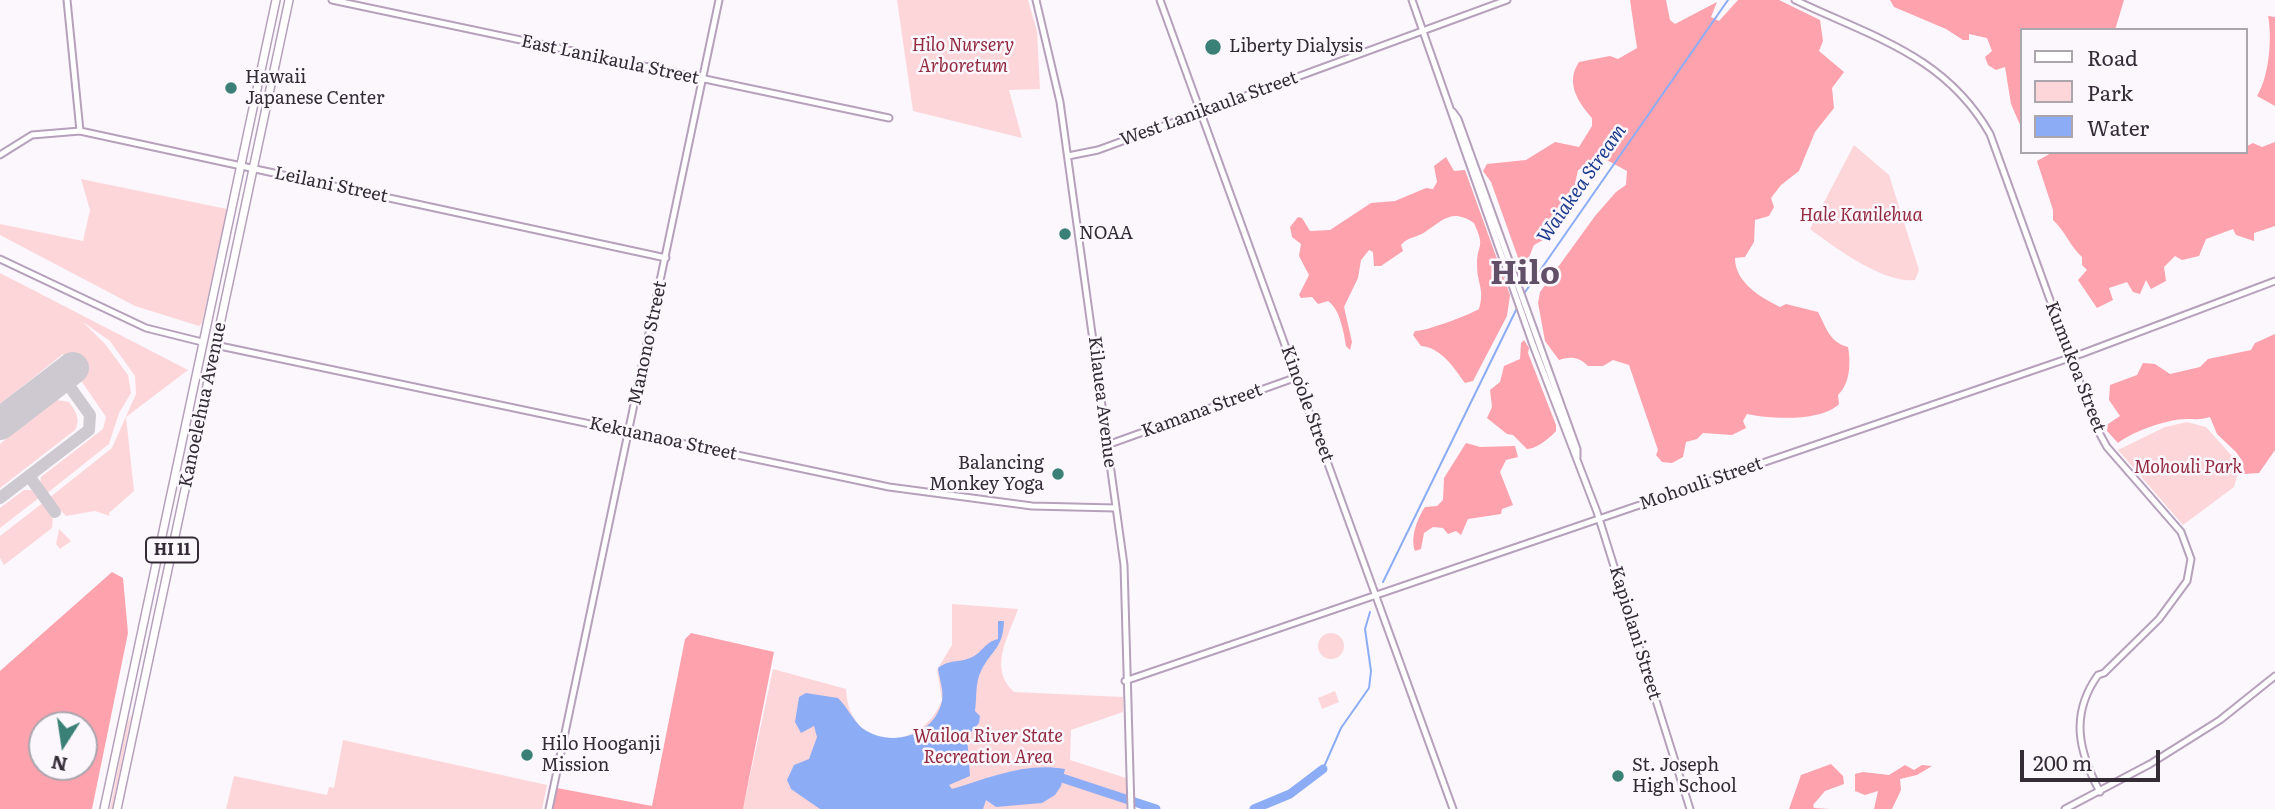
<!DOCTYPE html>
<meta charset="utf-8">
<style>
body{margin:0}
#map{position:relative;width:2275px;height:809px;overflow:hidden;background:#fbf7fd;font-family:Literata,serif}
canvas{display:block}
.legend{position:absolute;left:2020px;top:28px;width:228px;height:126px;box-sizing:border-box;background:#fbf7fd;border:2px solid #aba5ae;margin:0;padding:9px 12px;list-style:none;font-size:21px;color:#342b37}
.legend li{display:flex;align-items:center;gap:14px;height:35px}
.legend b{width:35px;border:2px solid #aba5ae}
.north{position:absolute;left:28px;top:711px;width:70px;height:70px;box-sizing:border-box;background:#fbf7fd;border:2px solid #aba5ae;border-radius:50%;rotate:192deg;font-size:19px;font-weight:700;line-height:28px;text-align:center;color:#342b37}
.north::after{content:'';display:block;margin:auto;width:24px;height:32px;background:#3a8076;clip-path:polygon(50% 0,100% 100%,50% 72%,0 100%)}
.scale{position:absolute;left:2020px;top:750px;width:140px;height:32px;box-sizing:border-box;border:4px solid #342b37;border-top:0;padding-left:9px;font-size:21px;line-height:24px;white-space:nowrap;color:#342b37;-webkit-text-stroke:5px #fbf7fd;paint-order:stroke}
</style>
<div id="map">
<canvas width="2275" height="809"></canvas>
<ul class="legend">
<li><b style="height:9px;background:#fff"></b>Road</li>
<li><b style="height:19px;background:#fdd6d9"></b>Park</li>
<li><b style="height:19px;background:#8cadf5"></b>Water</li>
</ul>
<div class="north">N</div>
<div class="scale">200 m</div>
</div>
<script>
const g = document.querySelector('canvas').getContext('2d');
g.lineJoin = 'round';
function fill(path, color) { g.fillStyle = color; g.fill(path, 'evenodd'); }
function stroke(path, color, width, dash) { g.strokeStyle = color; g.lineWidth = width; g.lineCap = dash ? 'butt' : 'round'; g.setLineDash(dash || []); g.stroke(path); }
function drawText(font, color, halo, rows, align = 'center') {
  g.font = font + ' Literata,serif'; g.lineWidth = 5; g.setLineDash([]); g.textBaseline = 'middle'; g.strokeStyle = halo; g.fillStyle = color; for (const [text, x, y, turn = 0] of rows) {
    g.save(); g.translate(x, y); g.rotate((+turn || 0) * Math.PI / 180); g.textAlign = isNaN(turn) ? turn : align; if (halo) g.strokeText(text, 0, 0); g.fillText(text, 0, 0); g.restore();
  }
}
fill(new Path2D(`
 M897,0H1028L1037,31L1040,89L1009,90L1022,138L913,111Z
 M1854,145L1889,175L1919,270L1915,280C1884,284 1834,247 1810,229Z
 M81,179L227,209L202,323L199,326L135,306L0,235V224L83,241L90,210Z
 M0,273L188,370L126,417L134,491L109,513L110,516L95,511L66,516L49,498L112,448L136,394L135,376L110,341L83,322L105,344L128,375L131,393L119,413L109,444L46,494L40,485L41,477L103,429L106,417L63,354L0,404Z
 M57,400L69,402C76,412 81,419 75,430L0,488V444Z
 M2187,422L2206,427L2240,465L2234,487L2183,525L2118,450L2165,427Z
 M24,490H35L40,497L0,528V508Z
 M44,502L53,516L52,528L4,565L0,558V536Z
 M59,529L71,541L60,549L56,544Z
 M952,604L1018,609C1008,638 988,668 1014,692L1123,697V712L1071,730L1070,760L1126,778V809H743L773,669L846,689C848,751 920,755 942,700L937,670L952,645Z
 M1318 646a13 13 0 1 1 26 0a13 13 0 1 1-26 0Z
 M1335,691L1339,702L1322,709L1318,698Z
 M132,712L112,809H110L127,725Z
 M343,740L547,785L542,809H226L234,776L327,795L329,787L334,788Z`), '#fdd6d9');
fill(new Path2D(`
 M1630,0H1666L1670,20L1675,24L1717,2L1711,17L1719,21L1738,0H1779L1820,20L1823,41L1819,51L1844,72L1832,88L1834,108L1815,132L1799,171L1781,185L1771,198L1774,207L1769,216L1755,220L1754,242L1745,257L1735,258C1735,283 1762,298 1780,307L1786,304L1818,312C1826,327 1829,342 1848,347C1851,363 1850,384 1838,395L1839,404C1821,422 1771,419 1747,414L1743,421L1746,428L1732,435L1703,433L1697,439L1686,442L1683,457L1672,463L1662,462L1656,455L1658,450L1629,365L1613,360L1603,366H1588C1579,357 1571,356 1559,360L1545,341L1538,303L1540,292L1595,216L1616,192L1626,185L1627,171L1603,158L1578,170L1574,189L1558,207L1545,239L1534,245L1525,267L1521,266L1491,182L1483,171L1487,164L1526,160L1555,142L1579,147L1592,126V118C1578,102 1565,83 1579,62L1610,56L1618,59L1637,48Z
 M1890,0H2124L2115,30H2021V127L2011,104L2005,67L1996,70L1988,65L1985,57L1992,51L1987,38L1969,34V40H1963L1946,29L1894,7Z
 M2268,16L2275,17V106L2257,96C2270,75 2272,35 2268,16Z
 M2275,142V226L2254,233V241L2236,235L2233,229L2206,239L2199,256L2182,260L2175,256L2164,267L2166,281L2151,289L2146,280L2140,294L2133,292L2127,282L2109,288L2113,300L2097,308L2078,280L2087,270L2082,265V257C2069,245 2066,232 2053,220V210L2037,161L2053,152H2245V147L2253,143L2262,147Z
 M1446,157L1454,171L1465,170L1510,295L1507,316L1473,381L1465,383C1454,368 1442,348 1421,346L1413,335L1415,331C1424,332 1469,315 1479,309C1485,289 1477,284 1477,265C1477,242 1486,250 1474,223C1452,208 1443,220 1425,232C1416,238 1409,236 1401,245L1403,251L1381,266H1374L1373,252L1369,250L1361,260L1358,278L1344,307L1352,342L1350,350L1346,346C1344,333 1340,309 1328,301L1318,304L1312,297L1301,298L1299,295L1309,275L1299,256L1301,244L1292,237L1290,227L1298,217L1302,218L1310,231L1330,230L1371,203L1395,201L1426,188L1433,189L1437,182L1434,166Z
 M2275,334V450L2259,473L2244,474L2243,462L2236,452L2217,434L2210,417C2201,420 2197,419 2188,419C2170,418 2131,432 2118,443L2107,431L2108,424L2120,416L2109,400L2110,385L2137,375L2143,363L2155,364L2170,374L2200,367L2208,359L2251,350L2255,343Z
 M1524,340L1529,348L1528,353L1556,425V431C1550,438 1536,449 1527,449L1513,435L1507,434L1487,418L1492,407L1490,390L1500,382L1504,366L1520,359L1521,343Z
 M1466,443L1480,447L1515,446L1518,457L1506,460L1500,472L1513,505L1502,509L1501,514L1468,519L1461,535L1456,531L1448,534L1443,528L1433,527L1424,533L1421,549L1415,551C1410,538 1417,519 1425,507L1437,506L1443,500L1444,478Z
 M112,572L123,578L128,633L92,809H0V671ZM42,725H84V767H42Z
 M691,633L774,652L743,809H552L557,788L652,806L685,639Z
 M1831,764L1843,776L1844,784L1825,791L1813,805L1814,808L1830,809H1789L1801,775Z
 M1905,765L1914,770L1922,765L1932,766L1917,775L1900,779L1901,790L1892,809H1874L1878,791L1865,795L1855,791V774L1863,772L1889,775Z`), '#fea2ad');
fill(new Path2D(`
 M998,621H1004C1003,649 992,649 981,671C975,682 977,699 975,711L980,716L979,723L967,737L970,776L949,785L952,789C989,778 1025,762 1065,769L1061,786L1055,795L1042,803L996,807L986,800L983,809H820L791,789L787,780L794,765L809,759L817,737L814,726L801,733L795,722L799,697L806,693L838,698C847,707 853,720 862,728C889,748 934,737 942,701C944,690 939,678 938,668C950,659 958,663 970,658C983,653 983,643 998,639Z`), '#8cadf5');
stroke(new Path2D(`
 M1523,295L1728,0
 M1383,582L1518,306
 M1323,769L1341,728L1369,688L1371,671L1365,629L1370,612`), '#8cadf5', 2);
stroke(new Path2D(`
 M1051,778H1062L1156,809
 M1254,809L1290,794L1323,769`), '#8cadf5', 9);
stroke(new Path2D(`
 M29,476L55,512
 M0,498L89,430L90,415L62,376`), '#cec9d0', 12);
stroke(new Path2D(`
 M0,424L73,368`), '#cec9d0', 32);
const minor = new Path2D(`
 M67,0L80,131
 M332,0L889,118
 M1036,0L1060,102L1124,565L1131,809
 M1160,0L1453,809
 M1412,0L1533,345L1597,512L1690,809
 M1795,0C1872,37 1945,55 1990,134L2096,427L2107,447L2181,532L2191,559L2187,581L2159,619L2104,673L2098,675C2070,714 2078,751 2100,792
 M1453,112L1458,119L1577,449V457
 M0,155L32,135L80,131L666,258
 M1068,156L1098,150L1507,0
 M0,259L146,328L202,342
 M215,345L889,487L1032,506L1115,508
 M1107,445L1297,377
 M1125,681L2081,354L2275,281
 M549,809L719,0
 M2065,809L2150,764L2220,720L2275,676`);
const highway = new Path2D(`
 M104,809L276,0
 M117,809L289,0`);
stroke(minor, '#b6a0bc', 9);
stroke(highway, '#b6a0bc', 10);
stroke(minor, '#fff', 5);
stroke(highway, '#fff', 7);
for (const [x, y, r, color] of [
 [1213,47,9,"#3a8076"],
 [231,88,7,"#3a8076"],
 [1065,234,7,"#3a8076"],
 [1058,474,7,"#3a8076"],
 [527,755,7,"#3a8076"],
 [1618,776,7,"#3a8076"]
]) { const dot = new Path2D(); dot.arc(x, y, r, 0, 2 * Math.PI); g.fillStyle = color; g.fill(dot); stroke(dot, '#fbf7fd', 2.5); }
for (const [x, y, w] of [
 [172,550,52]
]) { const box = new Path2D(); box.roundRect(x - w / 2, y - 12.5, w, 25, 5); g.fillStyle = '#fbf7fd'; g.fill(box); stroke(box, '#342b37', 2); }
drawText('bold 16px', '#342b37', null, [
 ["HI 11",172,550]
]);
drawText('italic 18px', '#932a40', '#fbf7fd', [
 ["Hilo Nursery",963,46],
 ["Arboretum",963,67],
 ["Hale Kanilehua",1861,216],
 ["Mohouli Park",2188,468],
 ["Wailoa River State",988,737],
 ["Recreation Area",988,758]
]);
drawText('18px', '#342b37', '#fbf7fd', [
 ["Liberty Dialysis",1229,47],
 ["Hawaii",245,78],
 ["Japanese Center",245,99],
 ["NOAA",1079,234],
 ["Balancing",1044,464,"right"],
 ["Monkey Yoga",1044,485,"right"],
 ["Hilo Hooganji",541,745],
 ["Mission",541,766],
 ["St. Joseph",1632,766],
 ["High School",1632,787]
], 'left');
drawText('18px', '#342b37', '#fbf7fd', [
 ["East Lanikaula Street",610,60,12],
 ["West Lanikaula Street",1209,109,-20],
 ["Leilani Street",331,185,12],
 ["Manono Street",648,343,-78],
 ["Kumukoa Street",2075,367,69],
 ["Kilauea Avenue",1102,402,83],
 ["Kinoʻole Street",1307,404,70],
 ["Kanoelehua Avenue",203,405,-78],
 ["Kamana Street",1202,411,-20],
 ["Kekuanaoa Street",663,439,12],
 ["Mohouli Street",1701,484,-19],
 ["Kapiolani Street",1635,633,73]
]);
drawText('italic 19px', '#1e3d8e', '#fbf7fd', [
 ["Waiakea Stream",1582,184,-55]
]);
drawText('bold 32px', '#614e67', '#fbf7fd', [
 ["Hilo",1525,275]
]);
</script>
